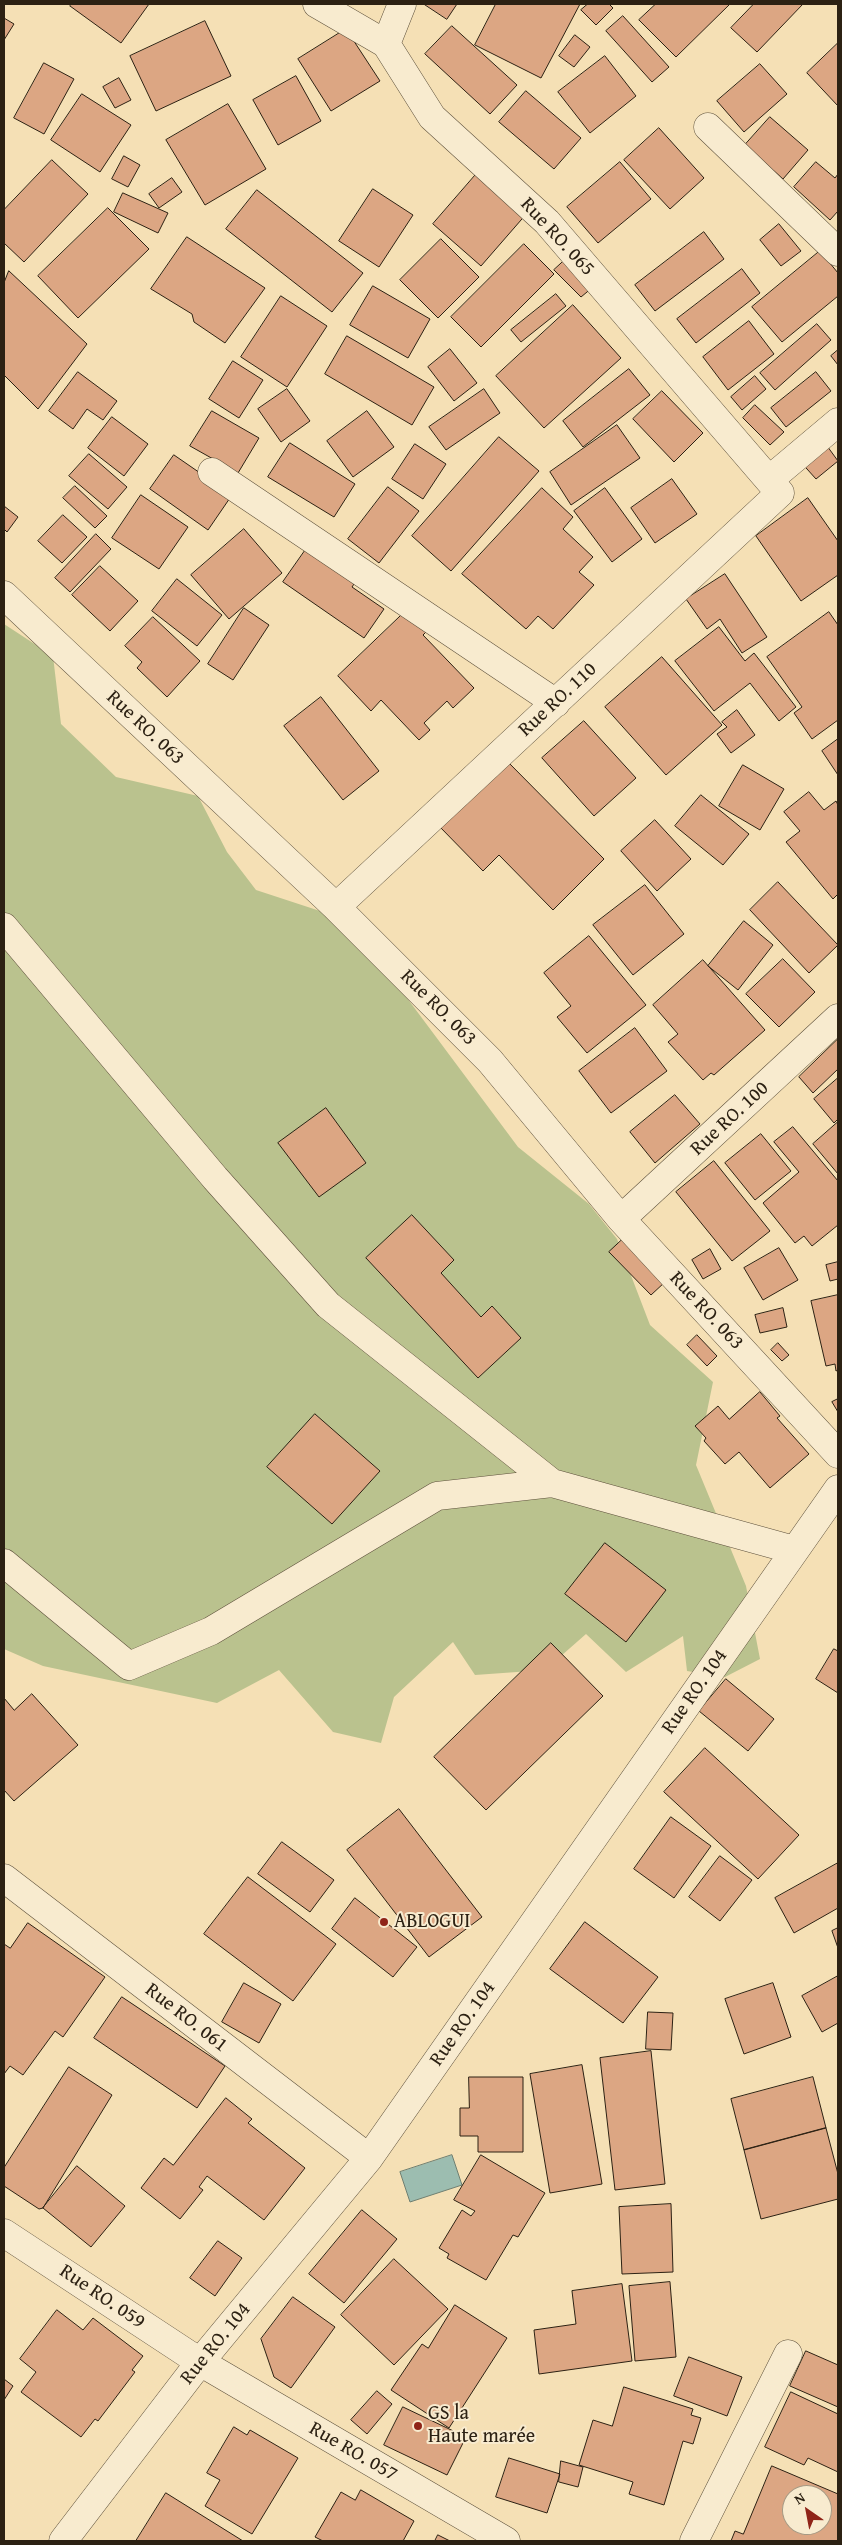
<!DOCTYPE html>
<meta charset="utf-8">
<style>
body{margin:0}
#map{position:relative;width:842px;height:2545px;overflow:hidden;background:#f5e0b5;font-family:"Gentium Book Plus",serif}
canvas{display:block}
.frame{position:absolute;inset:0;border:5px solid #2c2113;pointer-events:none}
.north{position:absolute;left:782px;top:2485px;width:50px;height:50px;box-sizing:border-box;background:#f8ebcf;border:1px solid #a69a84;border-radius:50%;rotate:327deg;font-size:14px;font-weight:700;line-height:20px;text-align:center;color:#2c2113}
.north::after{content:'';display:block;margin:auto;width:18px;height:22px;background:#8f2418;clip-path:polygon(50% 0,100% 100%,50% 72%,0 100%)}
</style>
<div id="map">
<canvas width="842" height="2545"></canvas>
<div class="frame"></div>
<div class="north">N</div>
</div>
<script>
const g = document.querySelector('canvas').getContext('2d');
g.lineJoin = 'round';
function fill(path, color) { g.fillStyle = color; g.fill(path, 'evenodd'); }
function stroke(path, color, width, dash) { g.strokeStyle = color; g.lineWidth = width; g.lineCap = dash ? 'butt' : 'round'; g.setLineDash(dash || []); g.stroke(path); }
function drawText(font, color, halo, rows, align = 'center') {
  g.font = font + ' "Gentium Book Plus",serif'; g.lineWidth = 4; g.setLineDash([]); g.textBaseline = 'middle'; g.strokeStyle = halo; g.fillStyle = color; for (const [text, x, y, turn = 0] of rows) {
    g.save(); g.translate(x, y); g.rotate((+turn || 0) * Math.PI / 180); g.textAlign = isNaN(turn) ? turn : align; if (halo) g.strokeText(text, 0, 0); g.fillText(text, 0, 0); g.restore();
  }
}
fill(new Path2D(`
 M4,624L53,656L61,724L116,777L198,796L227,852L256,890L320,911L407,998L518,1147L589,1204L617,1239L650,1325L713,1382L696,1465L746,1586L760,1659L725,1677L687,1671L683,1636L626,1672L586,1634L545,1670L475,1675L453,1642L394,1697L381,1743L333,1732L279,1670L217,1703L43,1666L4,1649Z`), '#bac28e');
const water = new Path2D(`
 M452,2155L462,2185L410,2202L400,2172Z`);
fill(water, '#9cbdb0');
stroke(water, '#6f7f71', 1);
const building = new Path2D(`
 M72,4H149L121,43L70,6Z
 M424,4H457L447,19Z
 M496,4H580L541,78L475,45Z
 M588,4H609L613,8L596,25L581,10Z
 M656,4H730L676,57L639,20Z
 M754,4H803L757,52L731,28Z
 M623,16L669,67L652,82L606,31Z
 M4,18L14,24L4,40Z
 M205,21L231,76L156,111L130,56Z
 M452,26L517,85L490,114L425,54Z
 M346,29L380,81L331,111L298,59Z
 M575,35L590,47L574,67L559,56Z
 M838,43V106L807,73Z
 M605,56L636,96L590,133L558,92Z
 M44,63L74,79L44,134L14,118Z
 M760,64L787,94L744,132L717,101Z
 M296,76L321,121L278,145L253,100Z
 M119,78L131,100L115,108L103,87Z
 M526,91L581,138L554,169L499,122Z
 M82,94L131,125L100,172L51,140Z
 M228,104L266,169L205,205L166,140Z
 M770,117L808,150L783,179L745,145Z
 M659,128L704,178L670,209L624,160Z
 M124,156L140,165L128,187L112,179Z
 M52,160L88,194L24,262L4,243V210Z
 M620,162L651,199L598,243L567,207Z
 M816,162L835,178L838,174V211L830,220L794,187Z
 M479,171L528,212L481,266L433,224Z
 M172,178L182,192L159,208L149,194Z
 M373,189L413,215L379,267L339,241Z
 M257,190L363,273L332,312L226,229Z
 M123,193L168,213L158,233L114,212Z
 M108,208L149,249L78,318L38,276Z
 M779,224L801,251L781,266L760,240Z
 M704,232L724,259L655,311L635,285Z
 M187,237L265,288L225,343L194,322L192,314L151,289Z
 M441,239L479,277L438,318L400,280Z
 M524,244L554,274L481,347L451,317Z
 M820,251L838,273V296L782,342L752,307Z
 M566,259L593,287L581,297L554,270Z
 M742,269L760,293L696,343L677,319Z
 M9,271L87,344L38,409L4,375V283Z
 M373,286L430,319L408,358L350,325Z
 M556,294L566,306L521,342L511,330Z
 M281,296L327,326L287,387L241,357Z
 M573,305L621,358L544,428L496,376Z
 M749,321L774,354L728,390L703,357Z
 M817,324L831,340L775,390L760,373Z
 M347,336L434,387L412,425L325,374Z
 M450,349L477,383L454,401L428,367Z
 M838,350V365L831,356Z
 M233,361L263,380L239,418L209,399Z
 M629,369L650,395L583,447L563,421Z
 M78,372L117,401L103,420L87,409L73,429L49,411Z
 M816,372L831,391L786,427L771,408Z
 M755,376L766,389L742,410L731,397Z
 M287,389L310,421L281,442L258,409Z
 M484,389L500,413L446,450L429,427Z
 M662,391L703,433L674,462L633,419Z
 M755,405L784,432L770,445L743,418Z
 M212,411L259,438L238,473L190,446Z
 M367,411L394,447L353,477L327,441Z
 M112,417L148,444L124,476L88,448Z
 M617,425L640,458L571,505L550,472Z
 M499,437L539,471L451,571L412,536Z
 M822,439L838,461L816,479L798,459Z
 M290,443L355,484L334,517L268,477Z
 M415,444L446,464L423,499L392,479Z
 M89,454L127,487L108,509L69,476Z
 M174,455L232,495L208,530L150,489Z
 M672,479L697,514L655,543L631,508Z
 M75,486L107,516L95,528L63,498Z
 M388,487L419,511L379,563L348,539Z
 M542,488L573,517L563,529L593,557L579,572L594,585L553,629L538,616L526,629L462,574Z
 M605,488L642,539L612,562L574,511Z
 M141,495L188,527L159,569L112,538Z
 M808,498L838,541V575L801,601L756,536Z
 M4,506L18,517L7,532L4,529Z
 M63,515L87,537L62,563L38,541Z
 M244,529L282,573L229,619L191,575Z
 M96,534L111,549L70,592L55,578Z
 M309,545L358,578L352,587L384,609L364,638L283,582Z
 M100,566L138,601L110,631L72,595Z
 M725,574L767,637L742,653L720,619L707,629L686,599Z
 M177,579L222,615L197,646L152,611Z
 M410,607L430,628L423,635L474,688L453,708L447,701L424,723L430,730L419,740L381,700L371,711L338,676Z
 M244,608L269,625L233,680L208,664Z
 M829,612L838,625V720L812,739L794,713L802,707L767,657Z
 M153,617L200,661L167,697L137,668L142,662L125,646Z
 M719,627L745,661L754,653L796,707L779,721L750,683L714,711L675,661Z
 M662,657L722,725L666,775L605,707Z
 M321,697L379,771L343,800L284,726Z
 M737,710L755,735L731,753L717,734L727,727L722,722Z
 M584,721L636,778L594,816L542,758Z
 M838,739V775L822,751Z
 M506,760L604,859L553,910L499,855L483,871L439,826Z
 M743,765L784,789L760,830L719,806Z
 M809,792L824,810L836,801L838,805V894L833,899L786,842L800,831L784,812Z
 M701,795L749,834L723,865L675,826Z
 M655,820L691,859L657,891L621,851Z
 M778,882L838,945L809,973L750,910Z
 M645,885L684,934L633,975L593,925Z
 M744,921L773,945L738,990L708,966Z
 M589,936L646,1005L587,1053L557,1017L571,1006L544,973Z
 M783,959L815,992L779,1027L746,994Z
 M703,960L765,1030L714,1075L711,1073L703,1080L668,1042L678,1034L653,1005Z
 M635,1028L667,1071L611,1113L579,1071Z
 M838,1039V1069L813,1093L799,1077Z
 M838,1078V1119L834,1123L814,1099Z
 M675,1095L700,1124L655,1163L630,1132Z
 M326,1108L366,1163L319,1197L278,1143Z
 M838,1122V1174L813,1144Z
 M793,1127L838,1181V1225L812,1246L804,1236L795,1243L763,1203L799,1172L774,1142Z
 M761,1134L791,1171L755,1200L725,1163Z
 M714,1161L770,1231L732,1261L676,1192Z
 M412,1215L454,1260L441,1273L481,1317L492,1306L521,1338L478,1378L366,1258Z
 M623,1239L665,1282L651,1295L609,1252Z
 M779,1248L798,1280L763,1300L744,1268Z
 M710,1249L721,1269L703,1279L692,1260Z
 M838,1262V1279L830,1281L826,1265Z
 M838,1295V1370L836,1371L835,1364L826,1366L811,1301Z
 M783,1308L787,1327L760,1333L755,1315Z
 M697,1335L717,1356L707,1366L687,1345Z
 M778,1343L789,1355L782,1361L771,1350Z
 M760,1392L780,1416L777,1418L809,1454L770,1488L739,1452L725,1464L704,1441L706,1438L695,1426L718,1406L729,1419Z
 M838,1399V1412L832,1402Z
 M315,1414L380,1471L332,1524L267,1467Z
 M605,1543L666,1590L626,1642L565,1594Z
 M551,1643L603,1696L486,1810L434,1757Z
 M834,1649L838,1651V1693L816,1679Z
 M726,1679L774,1719L748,1751L699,1711Z
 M32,1694L78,1745L14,1801L4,1790V1698L14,1710Z
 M705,1748L799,1835L758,1879L664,1792Z
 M399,1809L482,1917L429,1957L347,1850Z
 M671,1817L711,1846L674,1898L634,1869Z
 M282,1842L334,1880L310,1912L258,1874Z
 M720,1856L752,1880L720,1921L689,1897Z
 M838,1863V1908L794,1933L775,1898Z
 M248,1877L336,1944L293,2001L204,1934Z
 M355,1898L417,1947L393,1977L332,1929Z
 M585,1922L658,1977L623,2023L550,1969Z
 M28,1923L105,1977L63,2037L55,2031L23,2075L10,2066L4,2074V1944L10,1948Z
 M838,1928V1948L832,1931Z
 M838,1976V2023L822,2032L802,1996Z
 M244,1983L281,2004L259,2043L222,2022Z
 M773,1983L791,2037L744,2054L725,1999Z
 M122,1997L225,2066L197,2108L94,2038Z
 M648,2012L673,2013L671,2050L646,2049Z
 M651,2051L665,2184L615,2190L600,2058Z
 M582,2065L602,2184L550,2193L530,2074Z
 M69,2067L112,2095L43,2208L39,2209L4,2186V2168Z
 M469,2077H523V2152H478V2136H460V2108H469Z
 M813,2077L826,2128L744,2150L731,2099Z
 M226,2098L252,2119L248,2123L305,2168L264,2220L207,2176L199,2187L203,2190L180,2219L141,2188L164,2158L173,2165Z
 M826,2128L838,2174V2199L761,2219L744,2150Z
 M481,2155L545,2193L518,2237L513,2235L486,2280L447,2258L449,2254L439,2248L462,2210L471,2216L475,2211L454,2200Z
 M77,2166L125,2206L91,2247L43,2208Z
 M671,2204L673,2272L622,2274L619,2207Z
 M362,2210L397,2239L344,2303L309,2274Z
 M218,2241L242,2258L215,2296L190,2278Z
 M394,2259L448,2309L394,2365L341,2315Z
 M670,2282L676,2357L635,2361L629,2286Z
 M622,2284L632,2361L539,2374L534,2330L576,2324L572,2291Z
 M293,2297L335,2327L291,2388L274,2377L261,2339Z
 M455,2305L507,2338L449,2428L391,2390L422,2344L428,2348Z
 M57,2310L83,2330L93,2318L143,2356L132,2370L135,2372L98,2421L95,2419L81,2437L21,2392L36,2372L20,2359Z
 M806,2351L838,2365V2407L790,2386Z
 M689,2357L742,2377L727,2416L674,2396Z
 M4,2379L13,2386L4,2400Z
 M624,2387L693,2409L691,2415L701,2418L693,2444L683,2441L664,2505L629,2494L633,2482L579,2465L593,2420L612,2426Z
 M377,2391L392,2404L367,2434L351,2420Z
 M791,2392L838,2414V2472L808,2458L804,2465L765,2447Z
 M403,2407L466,2437L447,2475L384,2445Z
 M234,2427L247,2435L250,2430L298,2458L252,2534L205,2506L220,2480L207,2473Z
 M509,2458L560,2474L547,2513L496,2497Z
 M561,2461L583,2467L578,2487L559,2482Z
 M772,2466L838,2494V2541H731L735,2531L743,2534ZM792,2495H822V2525H792Z
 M361,2490L414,2521L403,2541H323L315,2537L341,2492L355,2500Z
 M166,2493L243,2541H136Z
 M438,2535L450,2541H435Z`);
fill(building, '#dca683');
stroke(building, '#2c2113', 1);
const minor = new Path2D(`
 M317,4L386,44L432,117L547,222L780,493L336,907
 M386,44L402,4
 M708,127L838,252
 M212,472L556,703
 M769,480L838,422
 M4,595L336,907L490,1061L621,1219L838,1454
 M4,927L215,1178L328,1305L552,1483
 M621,1219L838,1018
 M4,1563L129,1666L211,1631L437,1496L552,1483L794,1550
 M4,1878L369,2158
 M4,2233L200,2362L506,2541
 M63,2541L200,2362L369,2158L838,1489
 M694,2541L788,2354`);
stroke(minor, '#5e513c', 29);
stroke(minor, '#f8ebcf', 28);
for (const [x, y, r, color] of [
 [384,1922,5,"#8f2418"],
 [418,2426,5,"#8f2418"]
]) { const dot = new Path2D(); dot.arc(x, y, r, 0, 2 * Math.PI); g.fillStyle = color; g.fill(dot); stroke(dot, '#f8ebcf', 2); }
drawText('20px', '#2c2113', '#f8ebcf', [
 ["Rue RO. 065",557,237,47],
 ["Rue RO. 110",558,700,-43],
 ["Rue RO. 063",145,728,43],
 ["Rue RO. 063",438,1008,45],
 ["Rue RO. 100",730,1119,-43],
 ["Rue RO. 063",706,1311,47],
 ["Rue RO. 104",695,1692,-55],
 ["Rue RO. 061",186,2018,38],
 ["Rue RO. 104",463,2024,-55],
 ["Rue RO. 059",102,2297,34],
 ["Rue RO. 104",216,2344,-51],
 ["Rue RO. 057",353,2452,30]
]);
drawText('20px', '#2c2113', '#f8ebcf', [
 ["ABLOGUI",394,1922],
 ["GS la",428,2414],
 ["Haute marée",428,2437]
], 'left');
</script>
